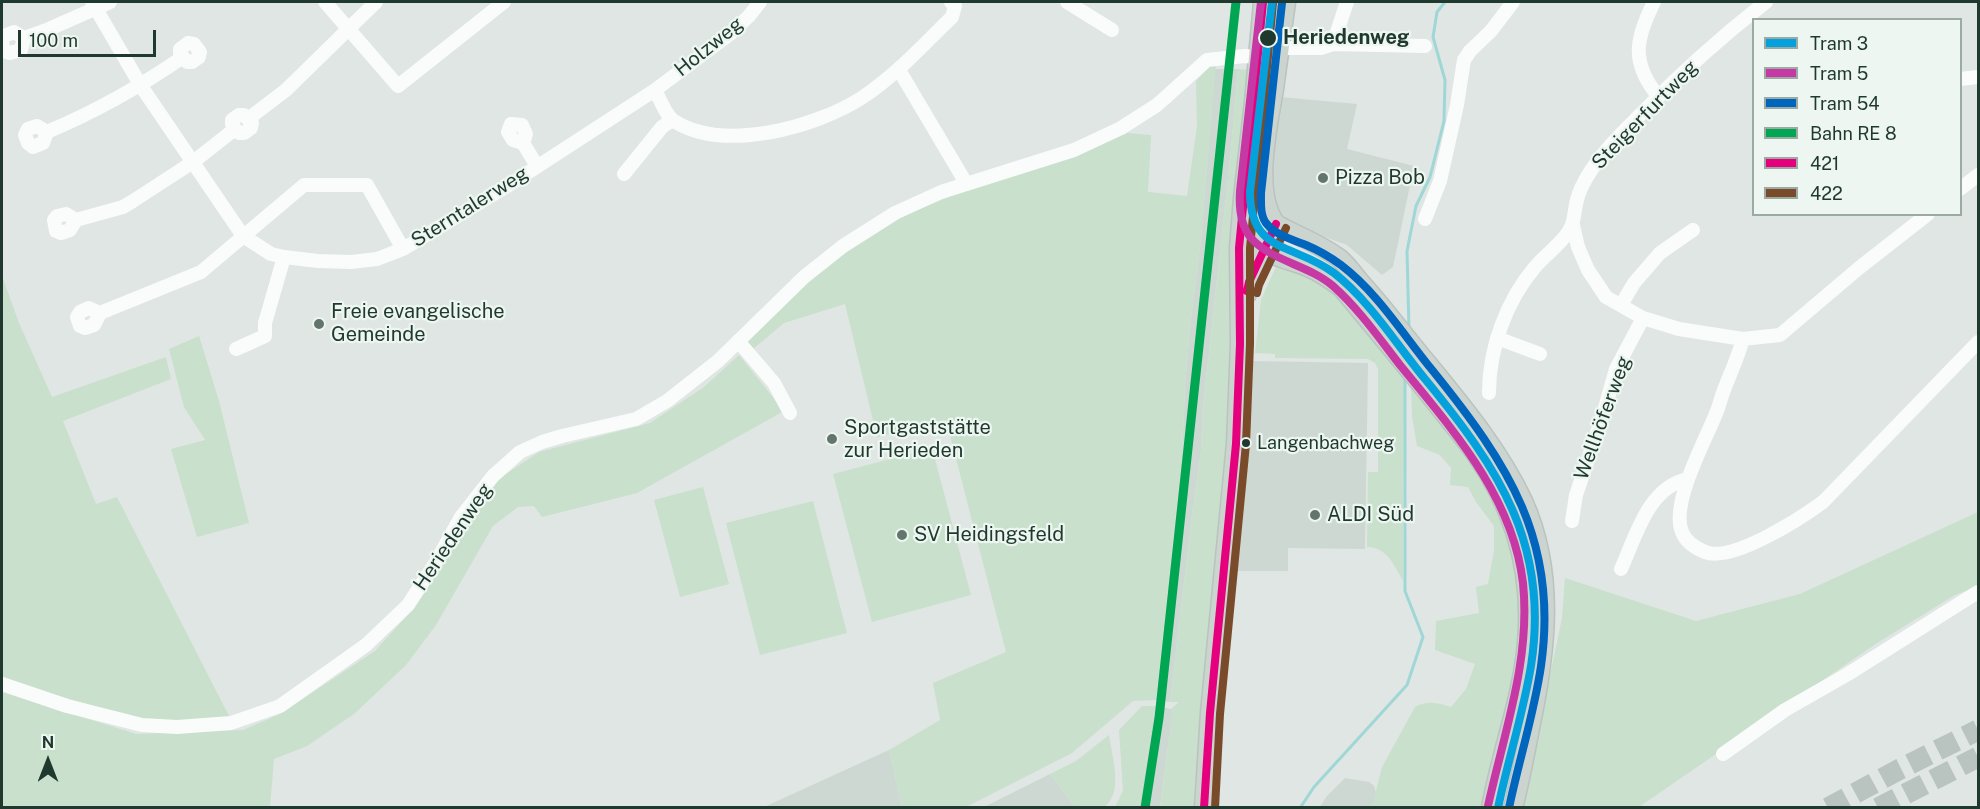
<!DOCTYPE html>
<meta charset="utf-8">
<style>
body{margin:0}
#map{position:relative;width:1980px;height:809px;overflow:hidden;background:#e0e6e3;font-family:"Public Sans",sans-serif}
canvas{display:block}
.frame{position:absolute;inset:0;border:3px solid #1f392e;pointer-events:none}
.legend{position:absolute;left:1752px;top:18px;width:210px;height:198px;box-sizing:border-box;background:#edf6f0;border:2px solid #9baaa2;margin:0;padding:8px 10px;list-style:none;font-size:18px;color:#1f392e}
.legend li{display:flex;align-items:center;gap:12px;height:30px}
.legend b{width:30px;border:2px solid #9baaa2}
.north{position:absolute;left:18px;top:731px;width:60px;height:60px;-webkit-text-stroke:4px #edf6f0;paint-order:stroke;rotate:0deg;font-size:16px;font-weight:700;line-height:24px;text-align:center;color:#1f392e}
.north::after{content:'';display:block;margin:auto;width:21px;height:27px;background:#1f392e;clip-path:polygon(50% 0,100% 100%,50% 72%,0 100%)}
.scale{position:absolute;left:18px;top:30px;width:138px;height:27px;box-sizing:border-box;border:3px solid #1f392e;border-top:0;padding-left:8px;font-size:18px;line-height:21px;white-space:nowrap;color:#1f392e;-webkit-text-stroke:4px #edf6f0;paint-order:stroke}
</style>
<div id="map">
<canvas width="1980" height="809"></canvas>
<div class="frame"></div>
<ul class="legend">
<li><b style="height:8px;background:#04a1dd"></b>Tram 3</li>
<li><b style="height:8px;background:#c638a3"></b>Tram 5</li>
<li><b style="height:8px;background:#0065bd"></b>Tram 54</li>
<li><b style="height:8px;background:#00a651"></b>Bahn RE 8</li>
<li><b style="height:8px;background:#e5007d"></b>421</li>
<li><b style="height:8px;background:#7a4b2a"></b>422</li>
</ul>
<div class="north">N</div>
<div class="scale">100 m</div>
</div>
<script>
const g = document.querySelector('canvas').getContext('2d');
g.lineJoin = 'round';
function fill(path, color) { g.fillStyle = color; g.fill(path, 'evenodd'); }
function stroke(path, color, width, dash) { g.strokeStyle = color; g.lineWidth = width; g.lineCap = dash ? 'butt' : 'round'; g.setLineDash(dash || []); g.stroke(path); }
function drawText(font, color, halo, rows, align = 'center') {
  g.font = font + ' "Public Sans",sans-serif'; g.lineWidth = 4.5; g.setLineDash([]); g.textBaseline = 'middle'; g.strokeStyle = halo; g.fillStyle = color; for (const [text, x, y, turn = 0] of rows) {
    g.save(); g.translate(x, y); g.rotate((+turn || 0) * Math.PI / 180); g.textAlign = isNaN(turn) ? turn : align; if (halo) g.strokeText(text, 0, 0); g.fillText(text, 0, 0); g.restore();
  }
}
fill(new Path2D(`
 M1215,69H1238L1230,160L1203,407L1201,452L1193,507L1170,702L1156,700L1182,456L1185,385L1190,327L1201,239Z
 M1280,97L1357,104L1347,149L1414,166L1393,267L1382,275L1347,245L1303,229L1280,215L1272,199L1274,150Z
 M1251,361L1368,363L1365,549L1288,548V571H1230Z
 M1155,706L1171,709V725L1160,807L1139,808Z
 M889,750L902,807L762,808L775,802Z
 M1050,774L1075,807L982,808Z
 M1345,778L1369,782L1374,786L1376,792L1373,804L1370,807L1319,808L1327,796Z`), '#cdd8d2');
fill(new Path2D(`
 M1212,64L1216,65L1201,239L1190,327L1185,385L1182,456L1156,700L1133,701L1072,753L966,807H902L889,750L940,720L933,683L1006,652L946,420L877,437L845,304L784,323L753,349L744,341L807,280L848,249L898,217L969,189L1077,156L1127,133L1151,135L1148,192L1187,196L1197,126L1196,81Z
 M1238,69L1250,70L1232,405L1199,807L1160,808L1171,725V709L1179,702H1170L1193,507L1201,452L1203,407L1230,160Z
 M1279,260L1339,292L1404,373L1403,581C1394,565 1387,547 1367,547L1368,472H1378V369L1375,363L1368,359L1275,358V354L1255,353L1261,300Z
 M2,276L19,323L52,397L166,357L171,379L63,421L96,504L117,497L230,718L177,723L142,720L2,680Z
 M199,336L219,401L249,523L197,537L171,449L205,440L184,407L169,349Z
 M739,355L784,411L637,493L542,517L534,506L518,507L493,526L436,625L406,665L354,714L307,746L274,759L270,807H2V692L136,734L243,730L280,714L375,651L413,609L466,520L500,478L539,452L650,423L704,387Z
 M1411,382L1465,447L1499,504L1521,580L1520,646L1485,807L1370,808L1373,803L1382,767L1415,707C1428,700 1437,703 1451,707L1466,689L1475,664L1435,650L1436,621L1479,613L1476,587L1488,584L1494,550V526L1476,502L1468,487L1450,485L1451,468L1440,455L1417,446L1412,416Z
 M932,448L971,595L872,622L833,474Z
 M703,487L729,584L680,597L654,500Z
 M813,501L847,633L760,655L726,523Z
 M1978,512V586L1955,595L1877,643L1639,807L1522,808L1562,618L1565,578L1696,621L1800,594Z
 M1142,706H1155L1139,807H1115L1123,791L1119,730Z
 M1109,735C1112,757 1124,793 1104,807H1075L1050,774L1076,761Z`), '#c8e0cc');
stroke(new Path2D(`
 M1409,330L1407,251L1416,206L1430,177L1444,121L1445,80L1433,37L1437,12L1445,2
 M1300,808L1314,787L1407,685L1423,637L1405,591V376`), '#9fd7d6', 3);
stroke(new Path2D(`
 M1828,808L1900,769L1978,730
 M1878,808L1978,757`), '#b9c3bf', 21, [21, 10]);
const major = new Path2D(`
 M1286,2C1282,31 1278,60 1274,89C1268,126 1252,193 1276,224C1297,236 1321,244 1340,259C1348,266 1354,275 1361,283C1384,308 1405,337 1427,363C1462,406 1499,450 1523,501C1556,574 1546,652 1530,728C1525,754 1520,781 1513,808
 M1243,216C1246,225 1249,234 1255,242C1267,257 1293,260 1310,268C1322,273 1332,281 1342,288C1374,327 1406,365 1437,404C1450,421 1464,437 1476,454C1516,511 1533,575 1527,643C1522,700 1501,752 1491,808
 M1247,294L1249,282L1269,240
 M1204,808L1210,713L1236,444L1240,344L1239,248L1243,198L1254,102L1263,2`);
stroke(major, '#bac3bf', 21);
stroke(new Path2D(`
 M92,2L141,86L243,236L271,254L284,257L318,261L351,262L377,259L403,249L512,183L655,90L730,34L749,16L760,2
 M325,2L398,86L504,2
 M1067,2L1112,30
 M1654,2C1636,38 1630,62 1658,96
 M2,41L4,36L14,32L24,38L49,29L110,2
 M2,42L4,51L10,53L21,50L24,38
 M1333,44L1347,2
 M1279,48H1321L1333,44L1425,46
 M899,70L966,183
 M1960,79L1978,77
 M655,90C660,99 666,116 674,121C724,153 817,127 863,97C896,75 923,45 952,17L955,6L951,2
 M248,119L286,90L376,2
 M47,132L43,143L33,147L28,143L25,135L28,129L37,126L47,132C97,111 138,88 183,57L180,53V49L188,43L194,44L200,52L199,57L192,62H187L183,57
 M523,143L513,140L508,132L511,124L522,125L526,134L523,143L537,166
 M624,174L662,127L672,120
 M1960,189L1978,175
 M1425,219L1440,181L1457,105L1464,60L1470,51L1491,31L1513,2
 M76,220L70,230L61,233L56,231L54,220L57,216L66,214L76,220L123,207L133,201L193,162L235,129L232,124V120L239,115H244L252,123L251,128L244,133H239L235,129
 M1573,225L1578,247L1588,270L1606,297L1643,318L1679,329L1743,339L1780,335L1859,268L1928,214
 M1621,305L1634,283L1660,253L1693,230
 M100,313L94,325L85,328L80,326L77,317L80,312L89,308L100,313L201,272L304,185H367L403,249
 M1497,338L1540,354
 M1743,339C1738,357 1731,372 1724,390C1721,397 1720,404 1717,411C1706,440 1670,503 1682,532C1686,542 1695,548 1705,552C1732,563 1801,518 1823,502L1978,342
 M738,341L774,383L790,413
 M236,349L265,336V323L284,257
 M1489,393C1489,349 1506,301 1535,267C1546,254 1560,245 1569,231C1575,222 1574,211 1577,200C1579,191 1585,180 1590,172C1604,150 1623,132 1641,114C1680,74 1722,36 1766,2
 M1572,521L1576,495L1603,415L1616,369L1643,318
 M1621,569C1636,536 1648,488 1687,479
 M2,684L67,706L142,725L177,727L231,723L280,706L366,645L408,605L436,562L461,517L493,476L520,452L542,442L562,436L636,419L667,401L718,361L804,277L843,246L895,213L941,192L1074,150L1121,128L1157,105L1207,60L1245,56L1278,59
 M1723,754L1785,710L1848,674L1978,592`), '#fafbfb', 14);
stroke(major, '#ccd4d0', 18);
stroke(new Path2D(`
 M1258,115L1265,88`), '#c6c9c8', 1.5);
stroke(new Path2D(`
 M1247,291L1249,282L1276,224
 M1204,808L1210,713L1236,444L1240,344L1239,248L1263,2`), '#e5007d', 8);
stroke(new Path2D(`
 M1257,293L1259,285L1286,228
 M1215,808L1220,714L1246,444L1250,344V248L1273,3`), '#7a4b2a', 8);
stroke(new Path2D(`
 M1145,808L1159,718L1236,2`), '#00a651', 9);
stroke(new Path2D(`
 M1272,2L1250,192C1250,254 1294,243 1334,273C1370,301 1396,344 1425,379C1499,469 1550,545 1531,666C1523,714 1508,760 1498,808`), '#04a1dd', 8);
stroke(new Path2D(`
 M1261,2L1240,191C1239,207 1240,225 1251,238C1271,261 1309,265 1333,286C1359,309 1379,338 1400,365C1453,430 1513,497 1523,583C1531,659 1504,733 1488,806`), '#c638a3', 8);
stroke(new Path2D(`
 M1282,3L1261,193C1261,203 1260,215 1266,223C1275,235 1293,240 1306,245C1318,250 1330,257 1341,265C1378,293 1404,336 1433,371C1508,464 1559,541 1541,666C1534,714 1519,760 1509,808`), '#0065bd', 8);
for (const [x, y, r, color] of [
 [1268,38,9,"#1f392e"],
 [1323,178,6,"#63766d"],
 [319,324,6,"#63766d"],
 [832,439,6,"#63766d"],
 [1246,443,5,"#1f392e"],
 [1315,515,6,"#63766d"],
 [902,535,6,"#63766d"]
]) { const dot = new Path2D(); dot.arc(x, y, r, 0, 2 * Math.PI); g.fillStyle = color; g.fill(dot); stroke(dot, '#edf6f0', 2); }
drawText('18px', '#1f392e', '#edf6f0', [
 ["Langenbachweg",1257,443]
], 'left');
drawText('bold 20px', '#1f392e', '#edf6f0', [
 ["Heriedenweg",1283,38]
], 'left');
drawText('20px', '#1f392e', '#edf6f0', [
 ["Holzweg",709,47,-39],
 ["Steigerfurtweg",1645,115,-46],
 ["Sterntalerweg",470,207,-32],
 ["Wellhöferweg",1603,418,-70],
 ["Heriedenweg",453,537,-56]
]);
drawText('20px', '#1f392e', '#edf6f0', [
 ["Pizza Bob",1335,178],
 ["Freie evangelische",331,312],
 ["Gemeinde",331,335],
 ["Sportgaststätte",844,428],
 ["zur Herieden",844,451],
 ["ALDI Süd",1327,515],
 ["SV Heidingsfeld",914,535]
], 'left');
</script>
